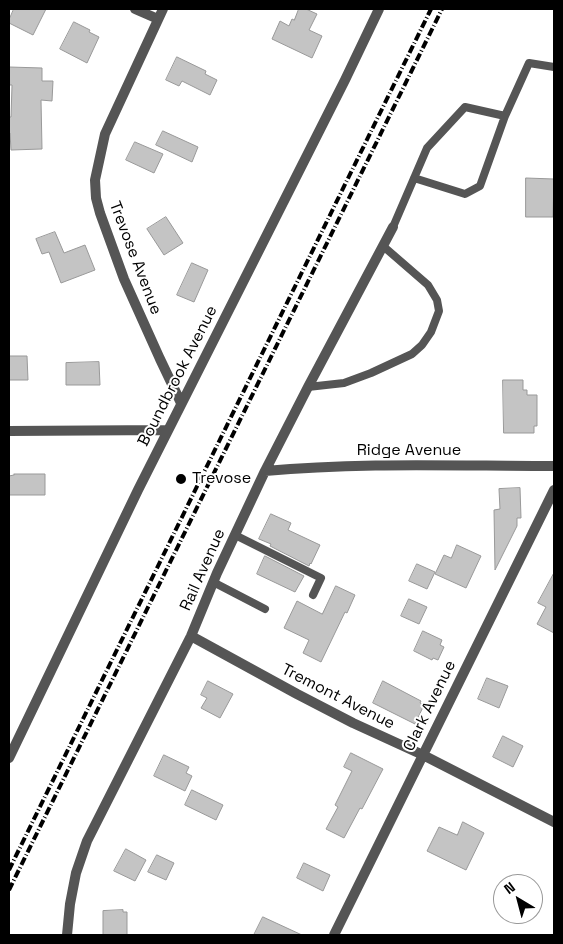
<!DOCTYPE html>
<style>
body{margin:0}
#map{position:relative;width:563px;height:944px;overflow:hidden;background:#fff;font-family:"Space Grotesk",sans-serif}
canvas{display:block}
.frame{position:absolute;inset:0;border:10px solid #000;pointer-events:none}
.north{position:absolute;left:493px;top:874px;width:50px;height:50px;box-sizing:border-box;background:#fff;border:1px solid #999;border-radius:50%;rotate:323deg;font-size:14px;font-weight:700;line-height:20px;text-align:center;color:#000}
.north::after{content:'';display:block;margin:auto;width:18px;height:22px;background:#000;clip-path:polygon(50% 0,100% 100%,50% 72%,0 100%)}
</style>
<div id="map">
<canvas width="563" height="944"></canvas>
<div class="frame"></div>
<div class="north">N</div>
</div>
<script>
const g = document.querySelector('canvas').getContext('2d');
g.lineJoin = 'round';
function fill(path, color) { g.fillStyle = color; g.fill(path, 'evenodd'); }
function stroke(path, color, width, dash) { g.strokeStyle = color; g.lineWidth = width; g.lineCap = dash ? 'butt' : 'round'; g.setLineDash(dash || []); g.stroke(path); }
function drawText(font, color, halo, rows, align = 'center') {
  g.font = font + ' "Space Grotesk",sans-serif'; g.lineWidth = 4; g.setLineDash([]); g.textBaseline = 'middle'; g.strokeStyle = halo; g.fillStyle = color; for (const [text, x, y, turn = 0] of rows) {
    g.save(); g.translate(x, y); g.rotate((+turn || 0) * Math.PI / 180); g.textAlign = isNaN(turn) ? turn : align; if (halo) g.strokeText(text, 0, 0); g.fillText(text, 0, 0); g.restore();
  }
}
const building = new Path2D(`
 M14,9H46L33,35L9,23V20Z
 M299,9H306L317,14L309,30L322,36L312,58L272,39L280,21L289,26L292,19L294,20Z
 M74,22L90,30L89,32L99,37L87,63L60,49Z
 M177,57L206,71L205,74L217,80L210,95L182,81L179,86L166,80Z
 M9,67L42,68V81H53L52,101L41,100L42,149L11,150L10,133H9V117H11L12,85H9Z
 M163,131L198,147L192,162L156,145Z
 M135,142L163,154L154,173L126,160Z
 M526,178L554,179L553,217H526Z
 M166,217L183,243L164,255L147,229Z
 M55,232L64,253L85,245L95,270L61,283L49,252L42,254L36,239Z
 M192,263L208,270L194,302L177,295Z
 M9,356H27L28,380H9Z
 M99,362L100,385H66V363Z
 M503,380H523V390H527V395H537V426H534V433H504Z
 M14,474H45V495H9V476L14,475Z
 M520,488L521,518H517V526L495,570L494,510L500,509L499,489Z
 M271,514L291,523L288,530L320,545L311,564L310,563L309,566L270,546L271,544L259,539Z
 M457,545L481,556L466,588L435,574L444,555L451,558Z
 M265,556L304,576L295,592L257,574Z
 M417,564L435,572L427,589L409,581Z
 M554,573V633L537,624L546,607L538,603Z
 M336,586L355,595L347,613L345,612L321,662L303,653L309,640L284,628L297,601L322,614Z
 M409,599L427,607L419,624L401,616Z
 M423,631L442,640L440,645L444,647L438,660L433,658L432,660L414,651Z
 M487,678L508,686L499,708L478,699Z
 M208,681L233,694L220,718L201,708L207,698L201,695Z
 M383,681L421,701L420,703L424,705L415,724L373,703Z
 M503,736L523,746L513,767L493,757Z
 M351,753L383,769L362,809L360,808L344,838L326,829L338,807L335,805L352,771L344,767Z
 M164,755L189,767L186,773L192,776L185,791L154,776Z
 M192,790L223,805L216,820L185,805Z
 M463,822L484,833L466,870L427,851L439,827L457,835Z
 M126,849L146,860L135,881L114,871Z
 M157,855L174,863L166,880L148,872Z
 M304,863L330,875L323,891L297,878Z
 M123,910V912H127V935H103V911Z
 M263,917L302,935H254Z`);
fill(building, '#c4c4c4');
stroke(building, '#999', 1);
stroke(new Path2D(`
 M414,178L465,194L480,186L505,116
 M393,227L427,148L465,107L505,116L529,63L554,67
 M308,387L344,383L371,373L412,354L422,345L431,332L439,311L437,300L428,285L383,246
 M235,535L321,578L313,595
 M213,582L265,609`), '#555', 8);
stroke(new Path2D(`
 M135,9L158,19
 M163,9L105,134L95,180L96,198L100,213L124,279L160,359L181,403
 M9,431L168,430
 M265,471C361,462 458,466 554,466
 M191,636L297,694L353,723L423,755L554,822
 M9,758L138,490L345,80L379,9
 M67,935L70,904L76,873L87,841L191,636L217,573L265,471L308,387L393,227
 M334,935L554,490`), '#555', 10);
stroke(new Path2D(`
 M9,870L431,9
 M9,890L442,9`), '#000', 4, [8, 2.5, 1, 2.5]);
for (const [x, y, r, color] of [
 [181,479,6,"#000"]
]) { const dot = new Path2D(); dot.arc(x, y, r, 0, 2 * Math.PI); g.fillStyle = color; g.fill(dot); stroke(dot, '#fff', 2); }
drawText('16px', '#000', '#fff', [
 ["Trevose Avenue",135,258,69],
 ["Boundbrook Avenue",178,376,-63],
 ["Ridge Avenue",409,451],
 ["Rail Avenue",203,570,-66],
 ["Tremont Avenue",338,697,27],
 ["Clark Avenue",430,706,-64]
]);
drawText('16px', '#000', '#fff', [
 ["Trevose",192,479]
], 'left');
</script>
